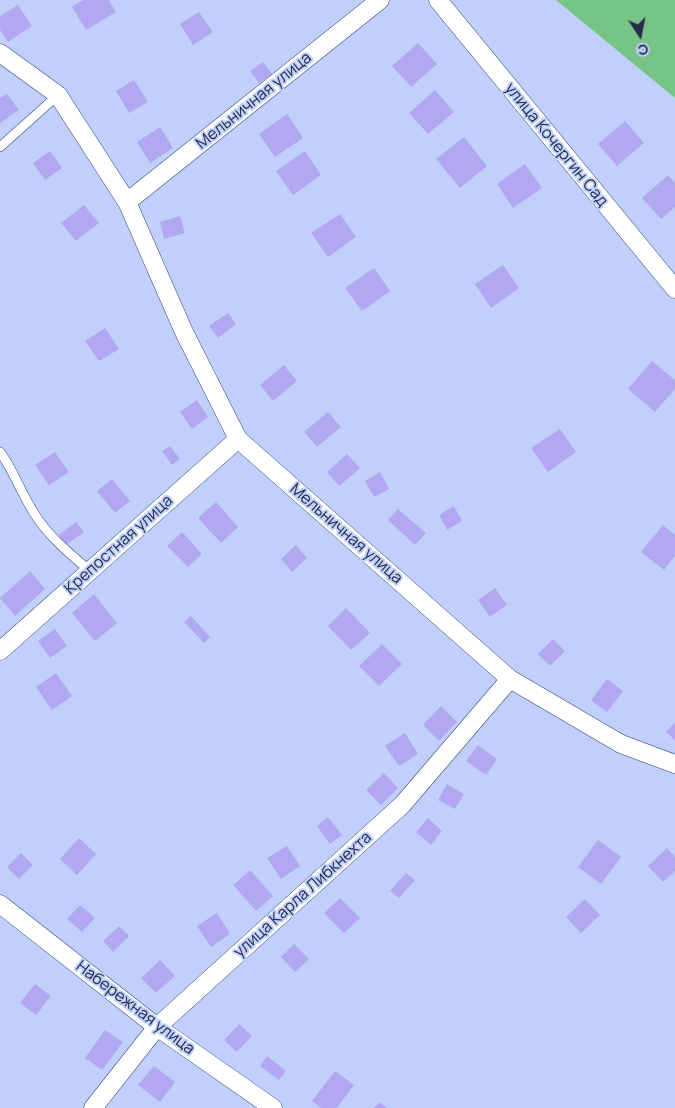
<!DOCTYPE html>
<meta charset="utf-8">
<style>
body{margin:0}
#map{position:relative;width:675px;height:1108px;overflow:hidden;background:#c0d0fb;font-family:Manrope,sans-serif}
canvas{display:block}
.north{position:absolute;left:615px;top:10px;width:50px;height:50px;-webkit-text-stroke:4px #c0d0fb;paint-order:stroke;rotate:169deg;font-size:14px;font-weight:700;line-height:20px;text-align:center;color:#232b47}
.north::after{content:'';display:block;margin:auto;width:18px;height:22px;background:#232b47;clip-path:polygon(50% 0,100% 100%,50% 72%,0 100%)}
</style>
<div id="map">
<canvas width="675" height="1108"></canvas>
<div class="north">С</div>
</div>
<script>
const g = document.querySelector('canvas').getContext('2d');
g.lineJoin = 'round';
function fill(path, color) { g.fillStyle = color; g.fill(path, 'evenodd'); }
function stroke(path, color, width, dash) { g.strokeStyle = color; g.lineWidth = width; g.lineCap = dash ? 'butt' : 'round'; g.setLineDash(dash || []); g.stroke(path); }
function drawText(font, color, halo, rows, align = 'center') {
  g.font = font + ' Manrope,sans-serif'; g.lineWidth = 4; g.setLineDash([]); g.textBaseline = 'middle'; g.strokeStyle = halo; g.fillStyle = color; for (const [text, x, y, turn = 0] of rows) {
    g.save(); g.translate(x, y); g.rotate((+turn || 0) * Math.PI / 180); g.textAlign = isNaN(turn) ? turn : align; if (halo) g.strokeText(text, 0, 0); g.fillText(text, 0, 0); g.restore();
  }
}
fill(new Path2D(`
 M556,0H675V98Z`), '#76c587');
fill(new Path2D(`
 M83,0H109L116,12L86,30L72,7Z
 M18,5L32,26L8,42L0,30V16Z
 M199,12L213,32L193,45L180,24Z
 M418,43L437,64L411,87L392,66Z
 M263,62L272,74L259,83L250,71Z
 M134,80L148,102L129,113L116,91Z
 M435,90L454,112L428,134L409,113Z
 M7,94L19,110L0,123V98Z
 M287,114L303,138L275,157L259,134Z
 M625,121L644,143L617,166L598,144Z
 M160,127L173,148L150,163L137,142Z
 M464,137L487,166L460,188L436,159Z
 M50,151L62,168L45,180L33,163Z
 M305,151L321,175L293,195L276,171Z
 M525,164L542,188L513,208L497,184Z
 M668,175L675,183V207L661,219L642,198Z
 M84,205L99,223L76,241L61,223Z
 M340,214L356,237L328,257L311,233Z
 M180,216L185,233L164,239L160,222Z
 M503,265L519,288L491,308L475,284Z
 M374,268L390,291L362,311L345,288Z
 M228,313L236,324L218,338L209,326Z
 M105,328L119,349L99,361L85,341Z
 M652,361L675,380V389L655,412L628,389Z
 M284,365L297,381L273,401L260,385Z
 M197,400L208,417L192,429L180,412Z
 M328,412L341,427L317,447L304,432Z
 M560,429L576,452L548,472L531,448Z
 M170,446L180,459L172,465L162,451Z
 M55,452L69,472L49,485L35,465Z
 M347,454L360,468L339,486L327,472Z
 M380,472L389,489L374,497L365,481Z
 M112,479L130,501L115,513L97,491Z
 M216,502L238,527L221,543L198,518Z
 M454,506L462,521L447,530L439,515Z
 M398,509L426,533L415,545L388,520Z
 M76,522L84,532L66,545L59,535Z
 M663,525L675,535V556L664,570L641,552Z
 M182,532L202,554L188,567L167,546Z
 M296,545L307,558L292,572L281,559Z
 M30,571L45,589L15,616L0,598Z
 M495,588L507,605L490,617L478,600Z
 M94,594L117,623L95,641L72,613Z
 M346,608L370,633L351,650L328,626Z
 M191,616L210,637L204,643L184,622Z
 M55,629L67,646L50,658L38,641Z
 M553,639L565,651L550,666L538,654Z
 M382,644L402,664L379,686L359,666Z
 M56,673L72,696L52,710L36,687Z
 M607,679L623,691L607,712L591,700Z
 M441,706L457,722L439,741L423,725Z
 M675,723V741L666,731Z
 M405,733L418,754L399,766L385,746Z
 M478,745L497,759L486,775L466,761Z
 M384,773L398,788L381,805L366,790Z
 M447,784L464,794L455,809L438,800Z
 M328,817L342,835L330,844L317,826Z
 M428,818L442,831L431,845L416,832Z
 M79,838L96,854L77,875L60,859Z
 M598,840L621,857L601,884L578,867Z
 M287,846L300,866L281,879L267,858Z
 M667,848L675,857V871L663,882L648,866Z
 M21,853L33,865L19,879L7,867Z
 M250,870L273,896L256,911L233,885Z
 M406,873L415,880L399,898L390,891Z
 M340,898L360,918L344,933L324,913Z
 M585,899L600,915L581,933L566,917Z
 M80,905L95,918L82,932L67,919Z
 M217,913L230,934L211,947L197,926Z
 M119,926L129,936L113,952L103,941Z
 M294,944L309,959L295,972L281,957Z
 M160,960L175,976L156,993L141,978Z
 M35,984L51,996L36,1015L20,1003Z
 M239,1024L252,1036L237,1052L224,1040Z
 M105,1030L123,1042L102,1070L85,1058Z
 M267,1056L286,1071L279,1080L260,1066Z
 M154,1066L175,1082L160,1102L138,1085Z
 M335,1071L354,1085L337,1108H321L312,1101Z
 M379,1102L387,1108H374Z`), '#b2a8f2');
const service = new Path2D(`
 M0,147L58,95
 M0,452C14,471 21,493 34,513C48,536 70,554 90,571`);
const minor = new Path2D(`
 M438,0L675,289
 M0,53L58,95L127,202L184,332L238,439L510,679L621,744L675,764
 M127,202L380,0
 M0,651L238,439
 M0,904L157,1027L273,1108
 M93,1108L157,1027L402,805L510,679`);
stroke(service, '#354784', 10);
stroke(minor, '#354784', 19);
stroke(service, '#fff', 9);
stroke(minor, '#fff', 18);
drawText('16px', '#232b47', '#c0d0fb', [
 ["Мельничная улица",254,101,-39],
 ["улица Кочергин Сад",556,145,51],
 ["Мельничная улица",346,534,41],
 ["Крепостная улица",119,545,-42],
 ["улица Карла Либкнехта",303,895,-42],
 ["Набережная улица",135,1008,37]
]);
</script>
